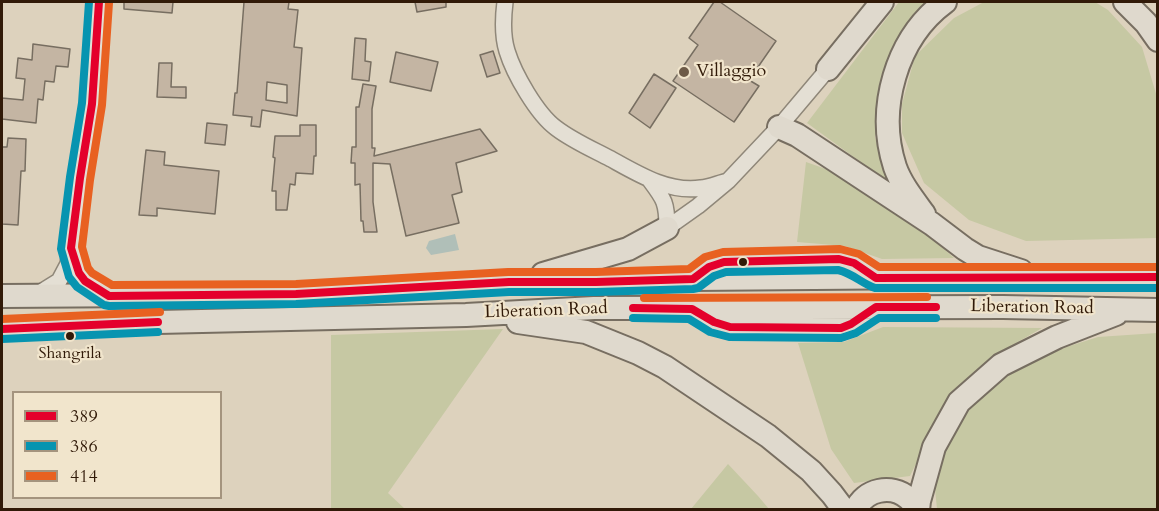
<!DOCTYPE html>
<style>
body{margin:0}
#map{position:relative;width:1159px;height:511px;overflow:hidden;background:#ddd2bd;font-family:Cardo,serif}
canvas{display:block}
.frame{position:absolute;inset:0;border:3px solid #311a08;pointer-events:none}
.legend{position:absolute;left:12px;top:391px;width:210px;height:108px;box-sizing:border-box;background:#f1e5cc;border:2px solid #a4947e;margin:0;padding:8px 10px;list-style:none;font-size:18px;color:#311a08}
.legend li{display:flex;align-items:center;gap:12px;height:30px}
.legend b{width:30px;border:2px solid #a4947e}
</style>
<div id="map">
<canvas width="1159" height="511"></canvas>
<div class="frame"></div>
<ul class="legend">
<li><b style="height:8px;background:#e4002b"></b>389</li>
<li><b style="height:8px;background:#0794b0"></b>386</li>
<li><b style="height:8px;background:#e86121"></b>414</li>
</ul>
</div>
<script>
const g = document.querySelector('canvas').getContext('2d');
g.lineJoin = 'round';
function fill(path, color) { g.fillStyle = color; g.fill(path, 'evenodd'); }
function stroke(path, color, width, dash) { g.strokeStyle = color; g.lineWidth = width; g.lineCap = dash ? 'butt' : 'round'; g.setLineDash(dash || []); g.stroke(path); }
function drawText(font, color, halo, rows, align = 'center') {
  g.font = font + ' Cardo,serif'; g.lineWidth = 4.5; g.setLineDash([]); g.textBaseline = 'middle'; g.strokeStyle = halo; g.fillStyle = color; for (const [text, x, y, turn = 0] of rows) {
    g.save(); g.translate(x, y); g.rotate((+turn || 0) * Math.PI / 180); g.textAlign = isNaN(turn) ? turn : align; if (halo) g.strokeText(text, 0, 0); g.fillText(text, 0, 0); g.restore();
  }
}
fill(new Path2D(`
 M899,2H928L890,58L875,137L888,182L807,123Z
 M984,2H1095L1108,10L1142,47L1157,97V238L1026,241L969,220L924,183L902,133V104L915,56L954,18Z
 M806,162L843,175L908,217L954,258L882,259L845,246L797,242Z
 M883,327L1042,328L1006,349L963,386L935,425L910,476L854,483L831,449L798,343L844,342Z
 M503,329L388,493L405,509H331V335Z
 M1157,333V509H937L935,489L947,447L963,414L997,382L1038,356L1098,337Z
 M728,464L758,496L769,509H691Z`), '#c6c8a3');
fill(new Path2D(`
 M455,234L459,250L431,255L426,248L429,241Z`), '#b0bfb8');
const building = new Path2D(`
 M124,2H173L172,13L124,9Z
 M244,2H289L288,9L298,10L294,47L302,48L297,116L262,110L260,127L251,126L252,117L233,115L235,93H237ZM267,82L287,85V103L266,100Z
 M415,2H446V7L417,12Z
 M714,2H720L776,41L749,80L759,86L734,122L673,81L698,45L689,38Z
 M355,38L366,39L365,61L371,62L369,81L352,79Z
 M33,44L70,49L68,67L56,66L54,82L45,81L43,100L38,99L36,123L2,119V98L23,100L25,79L16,78L18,58L32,60Z
 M493,51L500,73L487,77L480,55Z
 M396,52L438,62L431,91L390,82Z
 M159,63H172L171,87H186V98L157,97Z
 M654,74L676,88L650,128L629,113Z
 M363,84L376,86L372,109V148H375L374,156L480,129L497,151L456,163L462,192L452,195L459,223L406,236L390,164L373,163V202L377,232H364L363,221H361L360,184L355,185V163H351L352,147H356V107H359Z
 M207,123L227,125L225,145L205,143Z
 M300,125H316V156H314L313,174L296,173L295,185L290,184L287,210H276V191H272L275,158L273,157L275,136H300Z
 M8,138L26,139L25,171H21L18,225L2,224V147H7Z
 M146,150L165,152L164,165L219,171L215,214L157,208V216L139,215Z`);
fill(building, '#c4b5a3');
stroke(building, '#776e61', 1.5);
const minor = new Path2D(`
 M505,2C503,18 502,35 507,51C514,74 537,114 556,128C573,141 592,149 611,159C638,174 669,193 701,188C710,187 719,183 728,181
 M649,179C664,199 667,202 667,228
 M667,228L698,206L728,181L779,127L828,69
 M72,250L79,273L85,281L107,294
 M38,294L59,281L68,264L92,104L99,2`);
const highway = new Path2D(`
 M1125,2L1146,23L1158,40
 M828,69L882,2
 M779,127L797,135L932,224L965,249L978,257L1021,271
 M924,214C913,199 901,184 895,167C876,109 896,38 945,2
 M543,274L628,249L667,228
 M695,278L709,267L724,262L839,259L854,263L874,277
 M2,296L296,294L509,282H596L693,279L934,277H1158
 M693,309L714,322L730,327L841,328L851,324L876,308
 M518,322L586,332L638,353L665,367L768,436L811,471L832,494L844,510
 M2,329L158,322L466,315L594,308L1003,307L1158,310
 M856,510C864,489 892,484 908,498C912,501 914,505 917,510
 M918,510L919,501L934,447L959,402L1001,365L1057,337L1116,314`);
stroke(minor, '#8f8779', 18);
stroke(highway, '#776e61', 26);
stroke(minor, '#e4dfd4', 15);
stroke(highway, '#dfd9cd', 22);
stroke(new Path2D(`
 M99,2L92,104L80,178L71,248L79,273L85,281L109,296L296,294L509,282H596L693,279L709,267L724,262L839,259L854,263L876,278L1158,277
 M633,308L692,309L714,322L730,327L841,328L851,324L876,307H936
 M2,329L158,322`), '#e4002b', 8);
stroke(new Path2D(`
 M89,2L82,103L70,177L61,249L69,277L77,287L104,305L109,306L296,304L509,292H596L693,289L698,288L714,276L726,272L838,270C854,274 861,283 875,288H1158
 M633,318L689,319L710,332L729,337L841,338L856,333L879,318H936
 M2,339L158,332`), '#0794b0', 8);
stroke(new Path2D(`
 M109,3L102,105L90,180L82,247L88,268L92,273L112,285L296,284L508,272H596L689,269L705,257L723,252L840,249L859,254L879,267H1158
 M644,298L927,297
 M2,319L160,312`), '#e86121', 8);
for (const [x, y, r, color] of [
 [684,72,6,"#6d5a47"],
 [743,262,5,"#311a08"],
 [70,336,5,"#311a08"]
]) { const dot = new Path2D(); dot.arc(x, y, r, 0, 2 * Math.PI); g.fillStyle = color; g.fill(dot); stroke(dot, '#f1e5cc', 2); }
drawText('16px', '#311a08', '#f1e5cc', [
 ["Shangrila",70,354]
]);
drawText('18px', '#311a08', '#f1e5cc', [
 ["Villaggio",696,72]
], 'left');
drawText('18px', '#311a08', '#f1e5cc', [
 ["Liberation Road",1032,308,1],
 ["Liberation Road",546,311,-2]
]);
</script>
